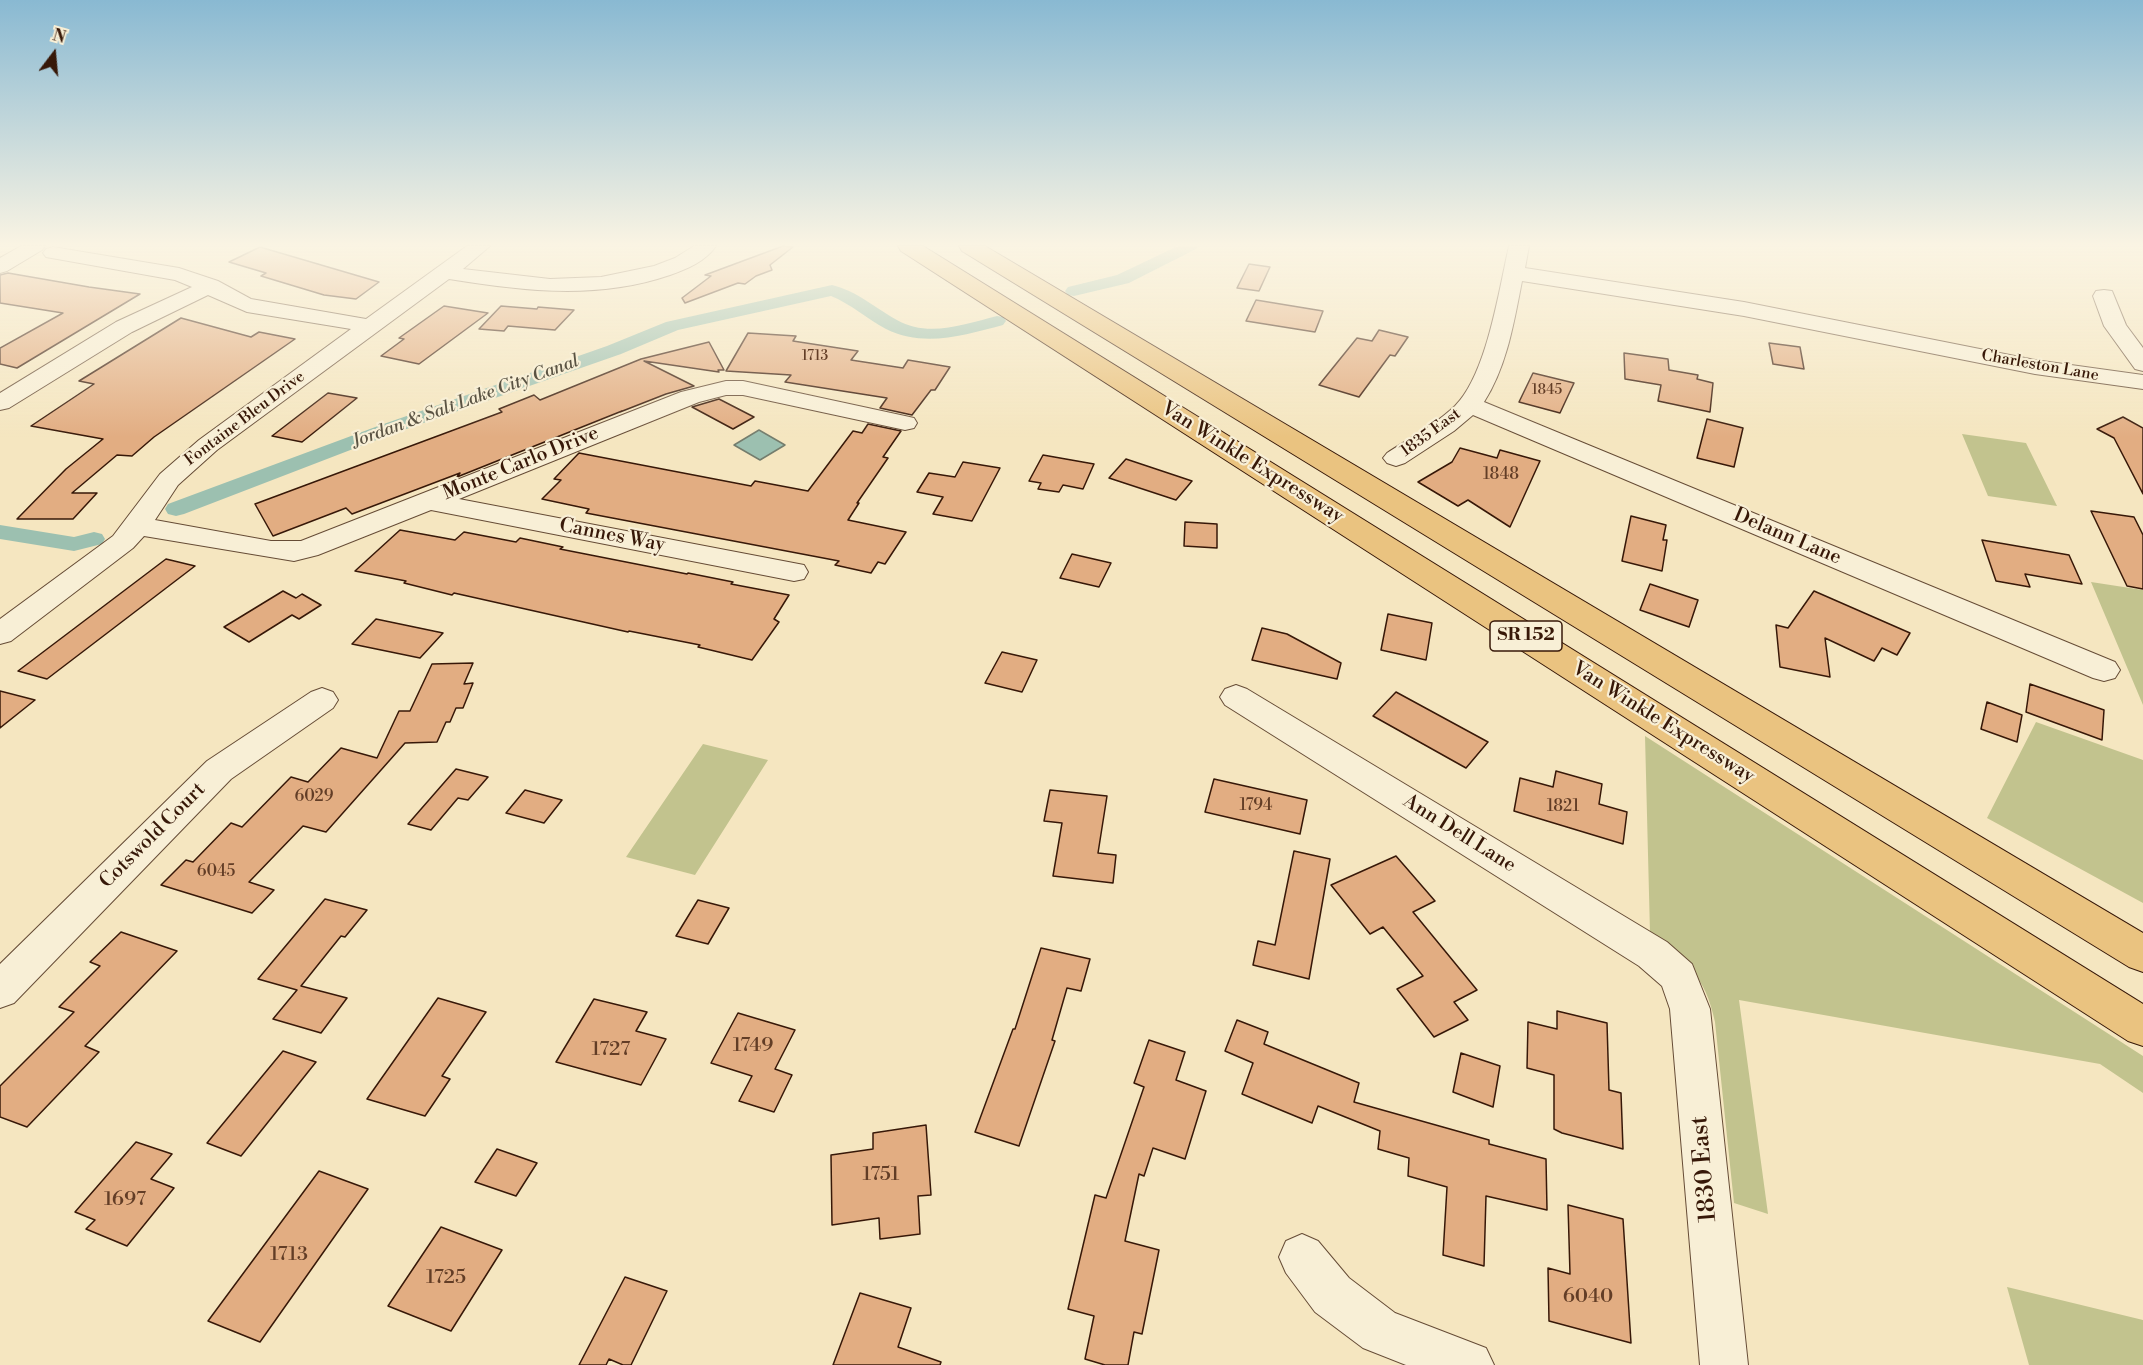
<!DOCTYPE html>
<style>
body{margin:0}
#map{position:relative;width:2143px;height:1365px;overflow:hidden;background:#f5e6c0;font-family:"Libre Bodoni",serif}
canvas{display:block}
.north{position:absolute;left:24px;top:24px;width:60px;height:60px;-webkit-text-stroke:4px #f8efd6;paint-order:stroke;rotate:16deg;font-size:16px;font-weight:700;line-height:24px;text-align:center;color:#371808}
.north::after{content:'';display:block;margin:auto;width:21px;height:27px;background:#371808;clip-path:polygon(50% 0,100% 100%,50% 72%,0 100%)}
</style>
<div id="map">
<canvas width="2143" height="1365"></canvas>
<div class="north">N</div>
</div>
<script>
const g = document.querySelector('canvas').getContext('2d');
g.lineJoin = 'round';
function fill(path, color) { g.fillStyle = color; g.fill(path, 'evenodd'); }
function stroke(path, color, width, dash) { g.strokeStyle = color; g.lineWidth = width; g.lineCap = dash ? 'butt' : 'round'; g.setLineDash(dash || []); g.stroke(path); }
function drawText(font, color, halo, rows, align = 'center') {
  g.font = font + ' "Libre Bodoni",serif'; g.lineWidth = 4.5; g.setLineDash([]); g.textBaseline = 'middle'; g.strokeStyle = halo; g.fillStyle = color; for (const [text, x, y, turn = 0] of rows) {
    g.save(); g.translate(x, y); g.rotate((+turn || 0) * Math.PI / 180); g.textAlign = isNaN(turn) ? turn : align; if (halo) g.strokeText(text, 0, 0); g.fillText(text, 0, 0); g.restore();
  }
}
fill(new Path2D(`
 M1962,434L2026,443L2057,506L1988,496Z
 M2091,582L2143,590V705Z
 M2036,722L2143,760V903L1987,818Z
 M1645,736L2143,1056V1093L2100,1064L1739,1000L1768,1214L1734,1203L1715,1022C1705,974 1686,963 1650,933Z
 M703,744L768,760L695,875L626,857Z
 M2007,1287L2143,1320V1365H2029Z`), '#c2c38e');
const water = new Path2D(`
 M759,430L785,445L760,460L734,445Z`);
fill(water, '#9cc0b0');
stroke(water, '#747d6d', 1.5);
fill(new Path2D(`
 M1178,246H1198L1196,249L1129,283L1074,296L1068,295L1065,291L1068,287L1117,275Z
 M832,285C857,291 875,308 897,320C928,338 965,324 997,316L1003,317L1006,321L1003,325C965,335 924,348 886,329C867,319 851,304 831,296L678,330L621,354L392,434L184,514L176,516L168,514L165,509L168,504L378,426L607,346L666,322Z
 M0,525L74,537L94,532L102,534L105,539L102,544L74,551L0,539Z`), '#9cc0b0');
const building = new Path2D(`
 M783,246L793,247L770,265L772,270L756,276L745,284L738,283L685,303L682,298L711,276L705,275Z
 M260,247L379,282L356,299L324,295L261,276L266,273L229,262Z
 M1249,264L1270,267L1259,291L1237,288Z
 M8,273L89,287L140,294L17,368L0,364V348L63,313L0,303V275Z
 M1256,300L1323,311L1315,332L1246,321Z
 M444,306L488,313L419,364L381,356L404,339L399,338Z
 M501,306L537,309L538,307L574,310L555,330L508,326L504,331L479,329Z
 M181,318L251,337L259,332L295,339L154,437L132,456L117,455L72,493H97L73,519H17L66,469L103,439L31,426L94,384L79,381Z
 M1379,330L1408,337L1395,356L1390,355L1359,397L1319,385L1357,338L1372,341Z
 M748,333L796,336L793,341L858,351L851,360L903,368L908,360L950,367L935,390H931L912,415L880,408L887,398L785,382L791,375L726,371Z
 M709,342L724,370H718L719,372L644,361L694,386L666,394L620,412L622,411L457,477L460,473L352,514L346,508L273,536L255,504L502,412L499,409L534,395L540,400L641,359Z
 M1769,343L1800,347L1804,369L1773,364Z
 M1624,353L1668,359L1669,370L1698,375L1697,379L1713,383L1710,412L1658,401L1661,385L1625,379Z
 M1533,373L1574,383L1560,413L1519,402Z
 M328,393L357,398L302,442L272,436Z
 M719,399L754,417L733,429L692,407Z
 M2123,417L2143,428V494L2114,438L2097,429Z
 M1707,419L1743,428L1734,467L1697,458Z
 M868,424L901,431L883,457L888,458L857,503H859L848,520L906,532L885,564L878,562L871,573L835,565L839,561L586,513L589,509L542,499L561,480L554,479L579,453L751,486L755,481L808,491L853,431L862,433Z
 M1460,448L1497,458L1500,450L1540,461L1510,527L1468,500L1458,506L1418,482L1452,462Z
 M1043,455L1094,464L1083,489L1063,485L1059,492L1038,489L1041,483L1029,481Z
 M1126,459L1192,481L1176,500L1109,478Z
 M963,462L1000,468L972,521L933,514L943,497L917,492L929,473L955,477Z
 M2091,511L2134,517L2143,535V589L2127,586Z
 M1631,516L1666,525L1663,540H1667L1662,571L1622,561Z
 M1185,522L1217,524V548L1184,546Z
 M400,530L455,540L464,532L516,542L520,538L563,547L560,549L687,574L688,573L733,582L731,584L789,595L774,619L779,622L752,660L698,647L700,645L629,631L628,632L454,593L452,595L404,583L406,581L355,571Z
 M1982,540L2069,555L2082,584L2025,574L2030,587L1996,581Z
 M1072,554L1111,563L1099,587L1060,578Z
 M166,559L195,566L47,679L18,671Z
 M1650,584L1698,600L1689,627L1640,610Z
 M283,591L296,598L302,594L321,605L299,619L292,615L249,642L224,627Z
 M1814,591L1910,633L1897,655L1882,648L1874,661L1825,638L1830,677L1780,667L1776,625L1788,628Z
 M1388,614L1432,623L1426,660L1381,650Z
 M376,619L443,633L420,658L352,644Z
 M1262,628L1287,634L1341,663L1337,679L1252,660Z
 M1002,652L1037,660L1022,692L985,683Z
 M473,663L464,684L473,683L463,708H456L450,722H446L437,742L405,743L326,832L303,826L249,882L274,890L252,913L161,885L186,860L193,862L231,823L242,827L291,777L308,782L341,748L377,758L399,711H410L432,664Z
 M2030,684L2104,710L2102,740L2026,712Z
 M0,691L35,700L0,728Z
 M1396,692L1488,742L1466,768L1373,716Z
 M1987,702L2022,715L2017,742L1981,729Z
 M456,769L488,777L468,800L458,798L431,830L408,824Z
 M1556,771L1602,784L1599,804L1627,812L1623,844L1514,811L1520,778L1553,787Z
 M1214,779L1307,800L1300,834L1205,812Z
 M525,790L562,800L544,823L506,813Z
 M1050,790L1107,796L1098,853L1116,855L1113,883L1053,876L1062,823L1044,821Z
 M1294,851L1330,859L1309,979L1253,965L1258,941L1275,945Z
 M1396,856L1435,901L1413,912L1477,990L1454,1002L1468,1020L1434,1037L1397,989L1423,976L1383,927L1370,934L1331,885Z
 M325,899L367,910L345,937L341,936L301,986L347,998L321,1033L273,1019L297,990L258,979Z
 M698,900L729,908L708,944L676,936Z
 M121,932L177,951L85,1046L99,1052L27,1127L0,1117V1086L74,1012L59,1007L100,966L90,962Z
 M1041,948L1090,959L1081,991L1067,988L1052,1040L1055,1041L1019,1146L975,1132L1013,1029H1015Z
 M438,998L486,1012L442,1076L450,1079L425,1116L367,1099Z
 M594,999L647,1012L636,1031L666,1039L641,1085L556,1062Z
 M1557,1011L1607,1023L1609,1090L1621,1093L1623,1149L1562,1133L1554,1129V1075L1527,1068L1528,1022L1557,1029Z
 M738,1013L795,1030L775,1069L792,1075L774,1112L739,1101L752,1076L711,1063Z
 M1237,1020L1268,1032L1264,1044L1359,1083L1354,1102L1489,1140V1144L1546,1159L1547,1210L1486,1196L1484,1266L1443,1255L1447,1187L1408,1176L1409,1158L1378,1149L1380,1131L1318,1106L1312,1123L1242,1094L1253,1063L1225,1051Z
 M1149,1040L1185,1052L1176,1080L1206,1091L1185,1159L1153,1148L1144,1176L1139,1174L1125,1241L1159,1250L1142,1334L1134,1332L1128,1365H1105L1085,1359L1094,1316L1068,1309L1095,1195L1106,1198L1144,1087L1134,1083Z
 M283,1051L316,1062L241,1156L207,1143Z
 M1461,1053L1500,1066L1493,1107L1453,1092Z
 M926,1125L931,1195L918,1196L920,1234L880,1239L879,1218L832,1225L831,1155L873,1149V1133Z
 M136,1142L172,1154L151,1179L174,1188L127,1246L86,1229L95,1220L75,1212Z
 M497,1149L537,1163L516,1196L475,1182Z
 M319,1171L368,1189L260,1342L208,1321Z
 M1568,1205L1623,1219L1631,1343L1549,1321L1548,1268L1570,1274Z
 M441,1227L502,1250L451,1331L388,1306Z
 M625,1277L667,1291L631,1365H623L609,1359L606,1365H579Z
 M860,1293L911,1308L898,1347L941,1362L940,1365H833Z`);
fill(building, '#e2ad82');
stroke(building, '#371808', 1.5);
const minor = new Path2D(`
 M21,246H45L42,250L7,271L0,273V258Z
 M467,246H490L463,269L550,279L601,277L654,266L675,258L694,246H716C706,261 687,269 670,275C597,300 523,291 449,279L217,450L178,485L155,520L271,541H301L681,392L726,381H743L905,416L914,418L917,423L914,428L905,430L743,395H726L699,402L459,499L804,565L808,572L804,579L794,581L431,510L318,555L294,561L144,536L133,548L11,641L0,644V619L113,536L160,474L199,440L351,329L247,312L208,295L132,332L9,408L0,410V393L116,322L192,287L175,280L46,257L43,253L46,249L53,247L179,268L218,281L251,299L366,319Z
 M1509,246H1529L1525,268L1744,302L2035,360L2143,375V389L2035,374L1744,316L1522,281C1514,322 1507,366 1484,402L2115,662L2120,670L2115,678L2104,681L2093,678L1473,415L1454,431L1405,463L1396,466L1387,463L1383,458L1387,453C1410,438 1435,425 1455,406C1487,374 1499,290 1509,246Z
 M2104,290L2112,291L2126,325L2143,348V371L2135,369L2104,326L2093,296L2096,291Z
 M1236,685L1247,689L1667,942L1692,964L1710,1009L1748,1365H1700L1670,1009L1662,986L1639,966L1225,705L1220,697L1225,689Z
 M322,688L333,692L338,700L333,708L231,779L14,1003L0,1008V964L207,761L311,692Z
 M1302,1234L1318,1241L1349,1278L1395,1313L1486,1348L1494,1365H1406L1363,1348L1315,1312L1286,1273L1279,1257L1286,1241Z`);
const major = new Path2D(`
 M898,246H923L2143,1004V1046L2128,1041L901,251Z
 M959,246H985L2143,933V972L2129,967L962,251Z`);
stroke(minor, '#664c36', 2);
stroke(major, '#371808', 2);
fill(minor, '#f8efd6');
fill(major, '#eac380');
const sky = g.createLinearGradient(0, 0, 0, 437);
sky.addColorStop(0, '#89b9d2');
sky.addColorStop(0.56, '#faf4e3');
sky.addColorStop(1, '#faf4e300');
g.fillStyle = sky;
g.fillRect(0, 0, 2143, 437);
drawText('14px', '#623d26', null, [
 ["1713",815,357],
 ["1845",1547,391]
]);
drawText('16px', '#371808', '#f8efd6', [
 ["Charleston Lane",2040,366,10],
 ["Fontaine Bleu Drive",245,419,-37],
 ["1835 East",1431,433,-36]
]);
drawText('16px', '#623d26', null, [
 ["1848",1501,475],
 ["6029",314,797],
 ["1794",1256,806],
 ["1821",1563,807],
 ["6045",216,872]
]);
drawText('italic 18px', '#5a5343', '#f8efd6', [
 ["Jordan & Salt Lake City Canal",466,402,-20]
]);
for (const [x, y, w] of [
 [1526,636,72]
]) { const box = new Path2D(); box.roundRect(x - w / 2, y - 15, w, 30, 4.5); g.fillStyle = '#f8efd6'; g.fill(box); stroke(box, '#371808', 1.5); }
drawText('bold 18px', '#371808', null, [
 ["SR 152",1526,636]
]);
drawText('20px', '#371808', '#f8efd6', [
 ["Van Winkle Expressway",1252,463,32],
 ["Monte Carlo Drive",521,464,-22],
 ["Cannes Way",612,536,11],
 ["Delann Lane",1787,537,23],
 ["Van Winkle Expressway",1663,723,32],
 ["Ann Dell Lane",1459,834,32],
 ["Cotswold Court",153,836,-45]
]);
drawText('20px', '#623d26', null, [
 ["1749",753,1046],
 ["1727",611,1050],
 ["1751",881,1175],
 ["1697",125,1200],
 ["1713",289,1255],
 ["1725",446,1278],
 ["6040",1588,1297]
]);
drawText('24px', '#371808', '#f8efd6', [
 ["1830 East",1705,1169,-95]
]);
</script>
